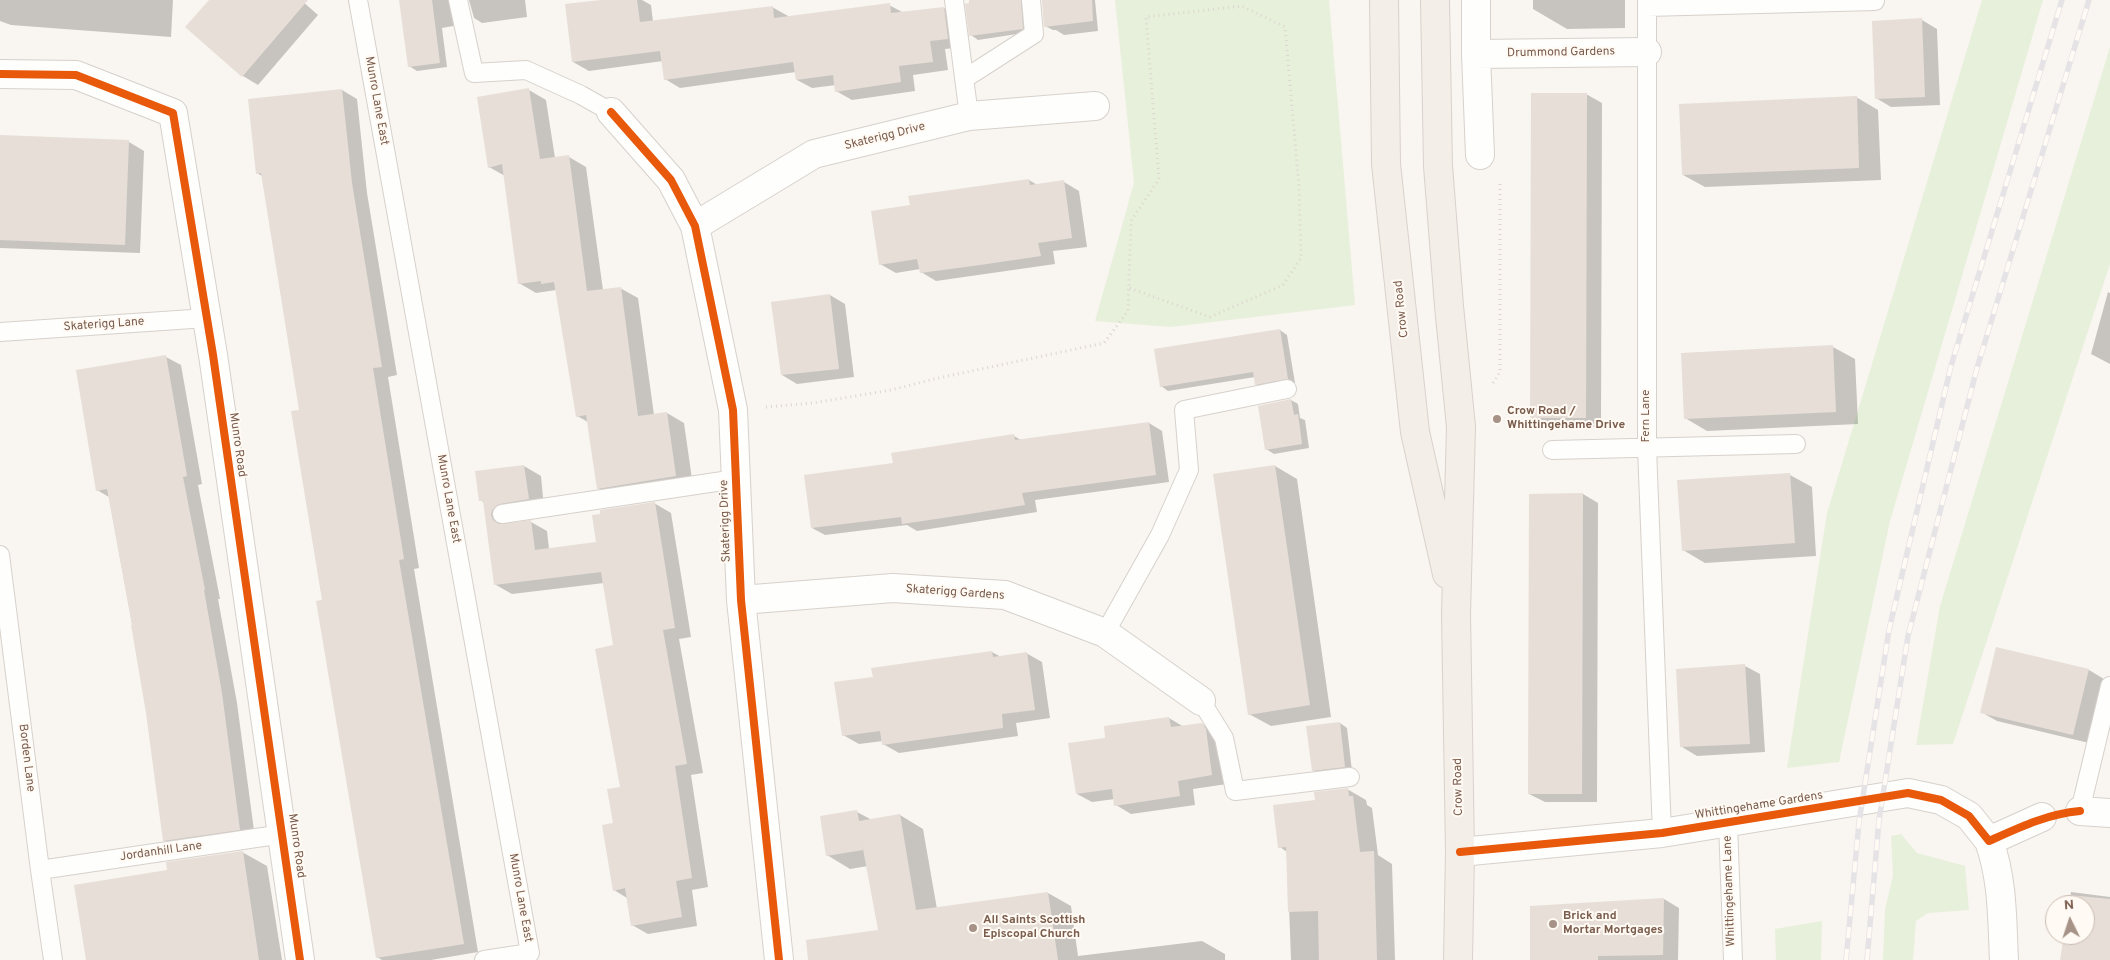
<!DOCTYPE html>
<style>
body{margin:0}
#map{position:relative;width:2110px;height:960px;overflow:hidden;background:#f9f5f0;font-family:Overpass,sans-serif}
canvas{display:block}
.north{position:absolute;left:2045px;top:895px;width:50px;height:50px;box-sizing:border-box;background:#fffaf3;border:1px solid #cabbb1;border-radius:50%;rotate:356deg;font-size:14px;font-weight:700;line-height:20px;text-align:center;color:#7a5c4d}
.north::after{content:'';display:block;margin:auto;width:18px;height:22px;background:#a69286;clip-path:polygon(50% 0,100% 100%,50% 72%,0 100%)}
</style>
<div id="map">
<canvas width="2110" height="960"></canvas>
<div class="north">N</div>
</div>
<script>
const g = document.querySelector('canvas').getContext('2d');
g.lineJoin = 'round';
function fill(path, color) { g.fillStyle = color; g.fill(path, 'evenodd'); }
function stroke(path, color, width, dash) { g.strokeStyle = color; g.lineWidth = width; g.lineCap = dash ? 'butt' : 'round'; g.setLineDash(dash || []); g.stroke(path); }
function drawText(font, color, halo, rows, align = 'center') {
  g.font = font + ' Overpass,sans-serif'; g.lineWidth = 4; g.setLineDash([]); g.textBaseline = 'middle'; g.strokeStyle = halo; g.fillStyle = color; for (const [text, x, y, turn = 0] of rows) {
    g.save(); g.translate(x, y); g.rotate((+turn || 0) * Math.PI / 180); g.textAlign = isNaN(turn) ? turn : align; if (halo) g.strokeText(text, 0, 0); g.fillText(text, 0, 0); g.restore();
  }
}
fill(new Path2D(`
 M1115,0H1329L1355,305L1171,327L1095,321L1134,183Z
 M1982,0H2043L1890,521L1839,762L1787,768L1827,513Z
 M2110,47V264L1953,744L1916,745L1940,606Z
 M1901,834L1917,853L1965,866L1969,910L1928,913L1916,921L1913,960H1883L1885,910L1893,875L1891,836Z
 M1822,921L1821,960H1776L1775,929Z`), '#e7f0db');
fill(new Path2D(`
 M0,0H173L171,37L11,25L0,21Z
 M210,0H301L318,15L258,85L243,76Z
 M401,0H457L459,25L442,28L447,67L417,71L409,66Z
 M469,0H525L527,17L482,23L474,18Z
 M606,0H642L651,5L653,22L772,7L788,16V18L889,5L904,13L944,8L959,17L963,47L945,49L948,70L913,75L915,91L852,100L836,91V85L812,88L797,80L796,72L680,88L665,79L663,61L589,71L573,62Z
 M970,0H1029L1030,32L978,40L971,35Z
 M1043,0H1095L1098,31L1064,35L1056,30H1053L1045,26Z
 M1533,0H1625V28L1567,29L1533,9Z
 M1922,20L1937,29L1940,105L1891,107L1876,98Z
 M342,90L357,99L367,193L397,375L388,377L419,568L414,569L478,952L431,960H382L377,957L323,601L301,411L262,176L257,173Z
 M529,90L546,100L555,158L569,157L586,167L603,290L620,288L638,298L654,415L667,413L684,423L693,486L615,498L598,488L588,422L577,416L556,290L536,293L519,283L505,176L489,167Z
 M1586,94L1602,103L1601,427L1546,426L1531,418Z
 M1856,97L1878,110L1881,180L1705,187L1683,175Z
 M0,136L129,142L144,151L140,253L0,248Z
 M1029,180L1039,186L1064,182L1079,191L1087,247L1053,251L1055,264L936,281L921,272L920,269L896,273L880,264L911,206L910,197Z
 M2108,292L2110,293V364L2091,354Z
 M830,295L845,304L854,377L797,384L782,375Z
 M1280,330L1287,335L1295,383L1263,388L1256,384L1255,377L1168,391L1161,386Z
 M1833,347L1855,359L1858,424L1707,431L1685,418Z
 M166,357L181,365L202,484L198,485L220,599H218L237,703L255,838L179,849L164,840L148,712L109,497L97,490Z
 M1291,400L1298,404L1300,418L1305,420L1309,448L1274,454L1266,449Z
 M1149,423L1162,431L1169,482L1035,500L1037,512L917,531L907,525L825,535L812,528L894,464L1014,436L1021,440Z
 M524,466L541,476L544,508L508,519V524L531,522L547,531L549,549L598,543L654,503L671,513L691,637L679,639L703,773L691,775L708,887L692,890L697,926L648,934L632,925L627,898L614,890V824L621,788L615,646L604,583L512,594L496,585L485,503L480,500Z
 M1275,466L1297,479L1331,717L1271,726L1249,714Z
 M1790,475L1812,487L1816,556L1705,563L1683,550Z
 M1583,494L1598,503L1597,802H1545L1529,794Z
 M992,652L1001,657L1026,653L1042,662L1050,718L1016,723L1018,736L899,753L883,744V741L859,744L843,735L874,678Z
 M1745,666L1760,674L1765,752L1697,756L1682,747Z
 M2089,670L2104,679L2089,743L1997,721L1981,712Z
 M1169,718L1184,727L1202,724L1217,733L1227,784L1193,789L1195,805L1131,814L1116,805L1115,799L1092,802L1077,794L1107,739Z
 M1340,723L1347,728L1352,771L1320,775L1313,770Z
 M1347,789L1366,800L1367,805L1372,808L1378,855L1392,864L1395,960H1291L1287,852L1280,847L1316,801Z
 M857,812L872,820L900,815L923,829L937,909L1048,893L1071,906L1078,956L1202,941L1225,954V960H853L880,931L868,866L850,869L827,855Z
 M242,852L267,866L282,960H87L168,871Z
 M2071,892L2110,897V960H2061L2065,935H2085V905H2069Z
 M1664,899L1679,908L1678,960H1531V907Z`), '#0003');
fill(new Path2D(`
 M209,0H308L242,77L185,27Z
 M399,0H432L440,63L408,67Z
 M601,0H637L640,22L773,6L774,18L890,3L891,13L944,7L948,39L930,41L933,62L899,66L901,82L835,92L833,75L796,80L793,62L664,80L660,51L572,62L565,4Z
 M969,0H1021L1023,29L969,36L965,4L969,3Z
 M1042,0H1092L1093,21L1044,27Z
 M1922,18L1925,97L1875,99L1872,21Z
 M529,88L540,159L569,155L587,291L621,287L638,416L667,412L676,476L597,489L586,415L576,417L554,282L541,284V281L518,284L502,164L488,168L477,97Z
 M342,89L352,183L382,367L373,368L404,559L399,560L464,944L376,958L316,601L322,600L291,411L299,410L261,173L256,174L248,99Z
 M1531,93H1587L1586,418H1530Z
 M1857,96L1859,168L1682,175L1679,104Z
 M0,135L129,140L125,245L0,240Z
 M1029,179L1030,185L1064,180L1072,238L1038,243L1041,256L980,265L920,273L917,259L879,265L871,211L910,205L908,196Z
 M830,294L839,369L781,375L771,302Z
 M1280,329L1288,379L1255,385L1253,372L1160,387L1154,349Z
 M1833,345L1836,412L1684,419L1681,353Z
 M166,355L187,476L183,477L205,590H204L222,693L240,830L163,841L146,713L131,625H132L107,489L96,491L76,370Z
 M1291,399L1294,415L1298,414L1302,444L1265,450L1258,406Z
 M1149,422L1156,475L1022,493L1025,505L963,515L902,524L901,517L811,528L804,475L893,463L891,453L1014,434L1015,440Z
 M524,465L529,499L500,504L492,510L491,515L493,520L499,524L531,520L535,550L596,542L592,515L600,514V510L655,502L675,628L663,630L687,764L675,766L692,878L676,881L682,917L631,926L625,888L613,891L602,825L613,823L607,789L620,787L595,649L613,645L601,572L494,585L483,501H479L475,471Z
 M1275,465L1310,705L1248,715L1213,474Z
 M1790,473L1795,543L1682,551L1677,480Z
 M1583,493L1582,794H1528L1529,494Z
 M1996,647L2089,669L2073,735L1980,713Z
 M992,651L993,657L1027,652L1035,710L1002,714L1003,728L882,745L880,731L842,736L834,682L873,677L871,668Z
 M1745,664L1750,744L1680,747L1676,669Z
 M1169,717L1171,727L1202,723L1206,729L1212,775L1178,781L1180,796L1114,806L1112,789L1076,794L1068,743L1105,738L1104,726Z
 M1340,722L1345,767L1312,771L1306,726Z
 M1348,788L1349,796H1353L1360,852L1374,851L1377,960H1319L1318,911L1288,912L1286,847L1278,848L1273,805L1315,800L1314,792Z
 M857,810L859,821L900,814L916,910L1048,892L1058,960H808L806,940L878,930L861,838L863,850L826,856L820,816Z
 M243,851L259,960H86L74,885L167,870L166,862Z
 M2069,895L2110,899V960H2060L2064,935H2085V905H2068Z
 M1664,898L1663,955L1598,956V960H1530V906Z`), '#e6ded7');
const service = new Path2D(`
 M358,0L530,953L484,960
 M458,0L474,73L526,70L581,95L611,112
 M954,0L969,116
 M1647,0V448L1662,833
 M1647,7L1875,1
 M964,79L1034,34L1031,0
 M0,332L207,318
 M1552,450L1796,444
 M502,514L736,479
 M0,555L40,870L53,960
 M1105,633L1160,535L1189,470L1184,410L1287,389
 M1201,701L1224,738L1235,791L1350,777
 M2080,811L2110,686
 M1728,823L1733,960
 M40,870L283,834`);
const minor = new Path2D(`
 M1476,0V54L1480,155
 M1476,54L1647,52
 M0,74L76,75L173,113L213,355L300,960
 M611,112L671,180L695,226L733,410L741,600L779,960
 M695,226L814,154L969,116L1095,106
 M741,600L893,588L1005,595L1105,633L1201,701
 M2080,811L2110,813
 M1989,841C2003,880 2002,919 2004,960
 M1460,852L1662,833L1908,793L1941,800L1969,816L1989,841L2042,817`);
const primary = new Path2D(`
 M1384,0L1386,164L1415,432L1447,574
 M1435,0L1438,166L1449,306L1461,427L1456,614L1460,852L1458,960`);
stroke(service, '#d7d1cb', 20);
stroke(minor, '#d7d1cb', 30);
stroke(primary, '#dad1cc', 30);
stroke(new Path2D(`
 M1493,383L1500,372V184
 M766,407L813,403L891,390L934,379L1104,343L1128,311L1131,221L1159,179L1146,17L1242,6L1285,27L1299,185L1301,258L1283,285L1210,317L1129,288`), '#dcd5d0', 3, [1, 4]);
stroke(service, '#fefefd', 18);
stroke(minor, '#fefefd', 28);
stroke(primary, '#f3eee8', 28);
const rail = new Path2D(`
 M1846,960L1859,822L1889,630L1951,366L2062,0
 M1867,960L1879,820L1908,636L1977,368L2089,0`);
stroke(rail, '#e6e3e7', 5.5);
stroke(rail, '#fffaf3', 4, [11]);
stroke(new Path2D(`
 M0,74L76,75L173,113L213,355L300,960
 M611,112L671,180L695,226L733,410L741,600L779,960
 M1460,852L1662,833L1908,793L1941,800L1969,816L1989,841C2020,827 2047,814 2080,811`), '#e8590c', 8);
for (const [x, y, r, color] of [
 [1497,419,5,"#a69286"],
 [1553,924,5,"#a69286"],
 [973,928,5,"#a69286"]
]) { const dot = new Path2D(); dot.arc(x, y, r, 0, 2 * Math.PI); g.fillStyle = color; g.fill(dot); stroke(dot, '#fffaf3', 2); }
drawText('12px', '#7a5c4d', '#fffaf3', [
 ["Drummond Gardens",1561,53,-1],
 ["Munro Lane East",376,101,80],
 ["Skaterigg Drive",885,137,-14],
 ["Crow Road",1402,309,-96],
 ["Skaterigg Lane",104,325,-4],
 ["Fern Lane",1647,416,-90],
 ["Munro Road",237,445,82],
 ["Munro Lane East",448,499,80],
 ["Skaterigg Drive",726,521,-92],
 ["Skaterigg Gardens",955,593,4],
 ["Borden Lane",26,758,83],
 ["Crow Road",1459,787,-91],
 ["Whittingehame Gardens",1759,806,-9],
 ["Munro Road",296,846,82],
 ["Jordanhill Lane",161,852,-8],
 ["Whittingehame Lane",1730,891,-92],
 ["Munro Lane East",520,898,80]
]);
drawText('bold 12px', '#7a5c4d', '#fffaf3', [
 ["Crow Road /",1507,412],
 ["Whittingehame Drive",1507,426],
 ["Brick and",1563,917],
 ["Mortar Mortgages",1563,931],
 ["All Saints Scottish",983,921],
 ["Episcopal Church",983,935]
], 'left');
</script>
